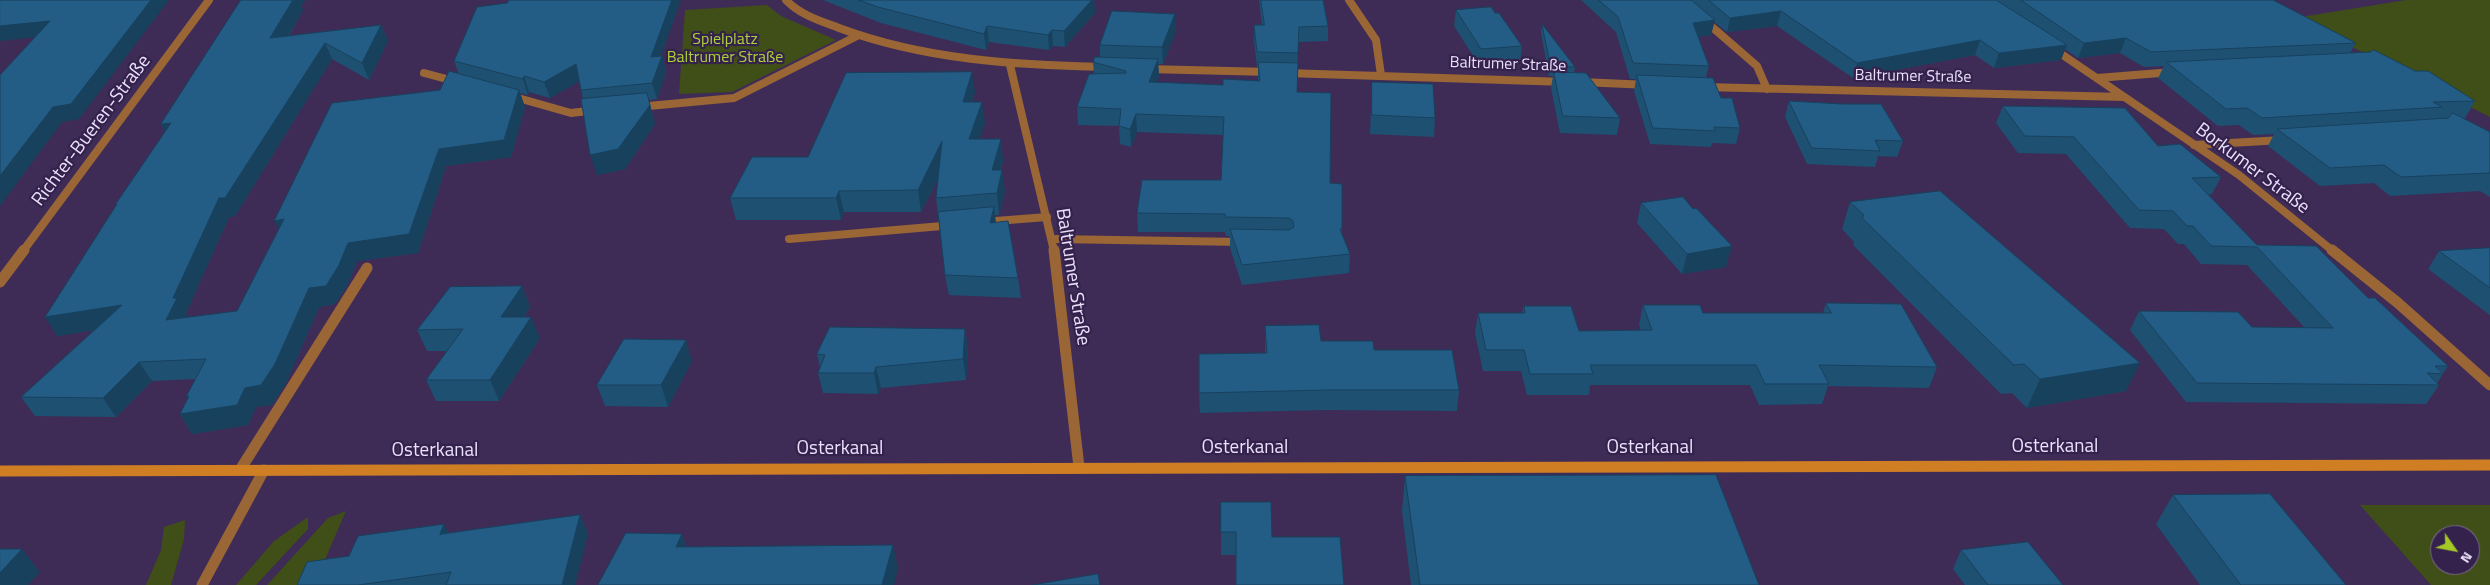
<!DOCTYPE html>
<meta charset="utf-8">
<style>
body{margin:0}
#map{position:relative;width:2490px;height:585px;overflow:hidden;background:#3e2c57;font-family:"Titillium Web",sans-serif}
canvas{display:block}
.north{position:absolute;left:2430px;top:525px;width:50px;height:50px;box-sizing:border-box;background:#34224c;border:1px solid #7d6e92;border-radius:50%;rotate:123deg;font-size:14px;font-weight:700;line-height:20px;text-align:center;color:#eae0fb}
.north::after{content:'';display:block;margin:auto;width:18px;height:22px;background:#a4c825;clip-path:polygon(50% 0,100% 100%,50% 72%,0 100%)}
</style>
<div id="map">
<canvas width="2490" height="585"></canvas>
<div class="north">N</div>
</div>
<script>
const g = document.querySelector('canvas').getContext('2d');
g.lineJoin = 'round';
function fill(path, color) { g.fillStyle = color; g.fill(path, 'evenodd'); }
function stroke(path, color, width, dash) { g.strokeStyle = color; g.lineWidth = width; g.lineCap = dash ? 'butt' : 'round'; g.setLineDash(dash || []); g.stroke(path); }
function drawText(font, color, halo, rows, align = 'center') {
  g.font = font + ' "Titillium Web",sans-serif'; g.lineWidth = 4.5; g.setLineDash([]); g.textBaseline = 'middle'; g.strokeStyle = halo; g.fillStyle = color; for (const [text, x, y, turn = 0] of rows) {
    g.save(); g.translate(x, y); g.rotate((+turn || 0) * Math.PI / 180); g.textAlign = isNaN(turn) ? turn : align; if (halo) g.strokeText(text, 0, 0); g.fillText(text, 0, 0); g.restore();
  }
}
fill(new Path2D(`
 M2406,0H2490V117L2295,18Z
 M767,5L781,16L836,40L732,92L679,94L685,10Z
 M2360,505H2490V585H2431ZM2440,535H2470V565H2440Z
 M346,511L314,585H267L328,518Z
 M308,517V529L256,585H236L274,541Z
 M185,520L184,539L171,585H146L161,550L164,527Z`), '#404e17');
stroke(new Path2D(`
 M424,73L458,82
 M2097,78L2173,72
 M511,96L571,113L596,110
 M638,107L734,98L857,36
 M2194,145L2283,140
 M983,222L1047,217
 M789,239L954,225
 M1052,239L1243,242`), '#9a6635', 8);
stroke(new Path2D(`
 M240,470L367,268`), '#9a6635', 11);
stroke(new Path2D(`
 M786,0C800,15 821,21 839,28C925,60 1015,65 1106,67
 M1349,0L1376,40L1381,75
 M1704,20L1757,66L1767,89
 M2051,47L2239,175L2333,251
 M1010,65L1054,251
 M1146,69L1271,72
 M1286,73L1566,82
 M1581,82L1649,85
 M1703,87L2124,97
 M23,251L209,0`), '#9a6635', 8);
stroke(new Path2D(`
 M1054,250L1079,467
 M2332,250L2398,303L2490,385
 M0,282L24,250
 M202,585L264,470`), '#9a6635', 11);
stroke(new Path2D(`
 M0,471L2490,465`), '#d07e24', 11);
fill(new Path2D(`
 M241,0H305L301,6L303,10L289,36L381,25L388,41L369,80L332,59L235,216L229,217L186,313L188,317L237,311L440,90L459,74L454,61L662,56L666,72L657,99L649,100L655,124L625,169L597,175L583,98L581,90L579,81L550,98L529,92L528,95L520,93L525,107L511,157L446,166L418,253L357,261L348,284L335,304L319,307L286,383L272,405L256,407L248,425L192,434L180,414L187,400L195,379L152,381L116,417L35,416L21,397L94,330L57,336L165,131L161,124Z
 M823,0H1094L1095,13L1065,47L1053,46L1049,50L989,42L986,50L881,23Z
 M1259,0H1323L1328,26V41L1298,42L1297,92L1330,183L1342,229V235L1350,254L1349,273L1242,285L1230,248V236H1226L1225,232H1138L1137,213L1221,180L1223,135L1137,132L1131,147L1120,144L1119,126L1078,125L1077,107L1094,74L1093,62L1100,57V45L1176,31L1163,64H1158L1159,76L1156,82L1223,85L1258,81V67H1257L1254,40V25H1262Z
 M1581,0H2273L2356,43L2350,53L2475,101L2465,118H2463L2490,132V197L2480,191L2390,196L2374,183L2320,186L2268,146L2274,134L2253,135L2239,125L2218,126L2158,78L2164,66L2144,67L2120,53L2078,58L2065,49L2061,60L1994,68L1975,55L1853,78L1777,26L1727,32L1714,22L1711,35L1698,37L1709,66L1706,77L1721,98L1740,128L1736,144L1712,143L1711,147L1650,144L1634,91L1636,79H1630L1616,32Z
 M1456,10L1522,46L1520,62L1479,65L1454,26Z
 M1542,24L1575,67L1574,72L1620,118L1617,135L1560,133L1551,88L1553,76H1549L1541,33Z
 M1372,82L1435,118L1434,137L1370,134Z
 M975,92L972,102L985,123L979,139L1003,160L1001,170L1005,192L999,215H995L996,222L1018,278L1021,298L949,295L945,275L936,198L939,177L921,212H844L841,220H736L730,198L808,157Z
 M1789,101L1903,141L1897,157L1878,156L1875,167L1807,164L1785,117Z
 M2003,106L2158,146L2221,177L2212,194L2208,195L2257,245L2368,298L2448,366L2437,383L2439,385L2426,404L2186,402L2130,330L2139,311L2252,327H2304L2247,265L2201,264L2184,244H2178L2164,229L2130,228L2066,154L2018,153L1996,123Z
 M1850,202L2126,391L2027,408L2012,393L2001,394L1853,245L1854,242L1842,229Z
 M1641,203L1726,267L1682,274L1637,223Z
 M2490,248V315L2428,269L2439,251Z
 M522,286L530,307L524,317L540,338L499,401H436L426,380L447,351H427L417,330Z
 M1826,303L1937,367L1929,388L1828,386L1822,404L1759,405L1750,385H1590L1589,395H1527L1521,371H1483L1475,333L1478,313H1522L1524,306L1579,331H1641L1639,325L1643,305L1703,313H1823Z
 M1265,326L1321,341L1374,350L1459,390L1457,411L1325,410L1200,413L1199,393L1265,353Z
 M965,329L968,349L966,380L881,388L878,394L823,393L818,373L820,367L817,354Z
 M692,361L668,407L605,406L597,385Z
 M1405,476L1759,585H1411L1402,511Z
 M2173,495L2346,585H2200L2156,524Z
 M1271,502L1236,555H1221V532Z
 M580,515L588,533L575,585H297L349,556L449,533Z
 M1961,550L2063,585H1965L1953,569Z`), '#1e5072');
fill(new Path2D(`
 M151,0H169L79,119L62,122L0,206V176L53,107Z
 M293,0H305L301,6L303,10L278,54L270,38Z
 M672,0H681L655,73L651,57Z
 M1083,0H1094L1095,13L1065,47L1064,31Z
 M1781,11L1777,26L1727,32L1730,18Z
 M1175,14L1176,31L1163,64L1162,47Z
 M1715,20L1711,35L1690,38L1693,23Z
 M50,21L58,35L0,41V26Z
 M381,25L388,41L369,80L362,63Z
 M987,26L989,42L986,50L984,34Z
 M1052,30L1053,46L1049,50L1048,35Z
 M2126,38L2120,53L2078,58L2084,43Z
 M1980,40L1975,55L1853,78L1857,63Z
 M325,43L332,59L235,216L229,217L186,313L188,317L177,339L166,320L173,298L219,198Z
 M2067,45L2061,60L1994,68L1999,53Z
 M662,56L666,72L657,99L652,83Z
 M1158,59L1159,76L1149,99V82Z
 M576,64L582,80L550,98L544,82Z
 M972,72L975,92L966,122L963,102Z
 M524,76L529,92L528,95L523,79Z
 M519,90L525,107L511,157L446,166L418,253L357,261L348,284L335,304L319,307L286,383L272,405L256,407L248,425L192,434L180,414L195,412L186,397L245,388L309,288L348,243L439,149Z
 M647,93L655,124L625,169L597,175L590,155Z
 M982,102L985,123L972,160L969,139Z
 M1136,114L1137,132L1131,147L1130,129Z
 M171,123L170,141L161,124Z
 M1001,139L1003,160L995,192L992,170Z
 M942,141L946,163L921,212L918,190Z
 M1002,170L1005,192L999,215L997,193Z
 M839,191L844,212L841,220L836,198Z
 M994,207L996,227L990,223Z
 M284,219V239L274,221Z
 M1732,246L1726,267L1682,274L1687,254Z
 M522,286L530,307L509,338L501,317Z
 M122,305L134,324L57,336L45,317Z
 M531,317L540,338L499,401L490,380Z
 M965,329L968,349L966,380L963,359Z
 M686,340L692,361L668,407L661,385Z
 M139,362L152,381L116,417L103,398Z
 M2140,363L2126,391L2027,408L2040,379Z
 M876,367L881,388L878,394L874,373Z
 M580,515L588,533L575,585H562Z
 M444,524L453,541L440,534Z
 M682,534L690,556L676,547Z
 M893,545L898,568L894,585H882Z
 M22,549L40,572L28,585H0V573Z`), '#18415d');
const building = new Path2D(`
 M0,0H151L71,104L53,107L0,176V75L50,21L0,26Z
 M241,0H293L270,38L381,25L362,63L325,43L225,198H219L173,298H177L166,320L237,311L284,219L274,221L332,103L440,90L449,71L519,90L504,140L439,149L409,234L348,243L339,265L326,286L309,288L275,364L261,385L245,388L237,405L180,414L189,396L186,397L206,359L139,362L103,398L21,397L122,305L45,317L117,204L115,205L171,123L161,124Z
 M509,0H672L651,57L662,56L652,83L581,90L576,64L544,82L524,76L523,79L454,61L477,7L507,3Z
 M859,0H1092L1064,31L1052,30L1048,35L987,26L984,34L878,7Z
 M1261,0H1323L1328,26L1299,27L1298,53L1257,52L1254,25H1264Z
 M1599,0H1691L1715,20L1693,23L1709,66L1633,63L1618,17Z
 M1709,0H1996L2067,45L1999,53L1980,40L1857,63L1781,11L1730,18Z
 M2021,0H2273L2356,43L2151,52L2126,38L2084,43Z
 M1491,7L1495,13H1499L1522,46L1481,49L1456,10Z
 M1112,11L1175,14L1162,47L1100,45Z
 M1542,24L1575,67L1551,66Z
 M2374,50L2415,71H2428L2475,101L2433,102L2442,107L2262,118L2247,108L2226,109L2166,62L2370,52Z
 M1095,57L1158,59L1149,82L1223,85V79L1260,81L1258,62L1298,63L1297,92L1331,93L1330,183L1342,184V229H1340L1350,254L1242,265L1230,229L1289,230L1294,227L1293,221L1289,218L1226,217L1225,214L1137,213L1142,180H1221L1224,117L1136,114L1130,129L1119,126L1121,109L1077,107L1089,74L1126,73V71L1093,62Z
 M972,72L963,102H982L969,139H1001L992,170H1002L997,193L936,198L942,141L918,190L839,191L836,198H730L752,157H808L846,73Z
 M1554,72L1586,73L1620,118L1563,116Z
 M1637,75L1713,78L1721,98H1732L1740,128L1714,127L1715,131L1653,128Z
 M1372,82L1433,84L1435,118L1372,115Z
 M647,93L650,105L618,149L590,155L581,99Z
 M1789,101L1842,104H1881L1903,141L1875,140L1880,151L1812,148Z
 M2003,106L2125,108L2158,146L2180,144L2221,177L2192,178L2257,245L2316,246L2368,298H2375L2448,366H2435L2444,374L2427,373L2439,385L2197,383L2139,311L2238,312L2252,327L2333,328L2257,247L2211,246L2193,226H2187L2173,211L2139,210L2074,137L2025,136Z
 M2453,113L2490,132V173L2401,177L2384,165L2330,168L2277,129L2448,118Z
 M1940,191L2140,363L2040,379L2024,364L2014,365L1862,218L1864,215L1850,202Z
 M1683,197L1693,209L1696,208L1732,246L1687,254L1641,203Z
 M994,207L990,223L1008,221L1018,278L945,275L938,212Z
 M2490,248V288L2439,251Z
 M522,286L501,317H531L490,380H426L463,329L417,330L450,287Z
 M1826,303L1901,304L1937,367L1819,365L1829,384H1765L1756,365H1590L1593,374H1530L1524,350H1486L1478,313H1525L1524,306H1571L1579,331L1652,330L1643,305H1700L1703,313H1831Z
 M1319,325L1321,341H1373L1374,350H1452L1459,390H1326L1199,393V354L1267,353L1265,326Z
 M830,327L965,329L963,359L876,367L874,373H818L825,355L817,354Z
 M624,339L686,340L661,385H597Z
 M1716,475L1759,585H1420L1405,476Z
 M2270,494L2346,585H2241L2173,495Z
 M1221,502H1271L1272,537H1340L1344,585H1236V532H1221Z
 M580,515L562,585H446L451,572L358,585H297L307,562L349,556L358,536L444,524L440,534Z
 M626,533L682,534L676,547L893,545L882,585H598Z
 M2028,542L2063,585H1988L1961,550Z
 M0,549H22L0,573Z
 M1098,574L1100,585H1033Z`);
fill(building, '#235d85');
stroke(building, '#18415d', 1);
drawText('16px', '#add139', '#34224c', [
 ["Spielplatz",725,40],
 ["Baltrumer Straße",725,58]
]);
drawText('16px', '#eae0fb', '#34224c', [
 ["Baltrumer Straße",1508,65,2],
 ["Baltrumer Straße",1913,77,1]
]);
drawText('19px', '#eae0fb', '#34224c', [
 ["Richter-Bueren-Straße",92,131,-53],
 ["Borkumer Straße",2252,169,37],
 ["Baltrumer Straße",1072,277,81],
 ["Osterkanal",2055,447],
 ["Osterkanal",1245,448],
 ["Osterkanal",1650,448],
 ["Osterkanal",840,449],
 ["Osterkanal",435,451]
]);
</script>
